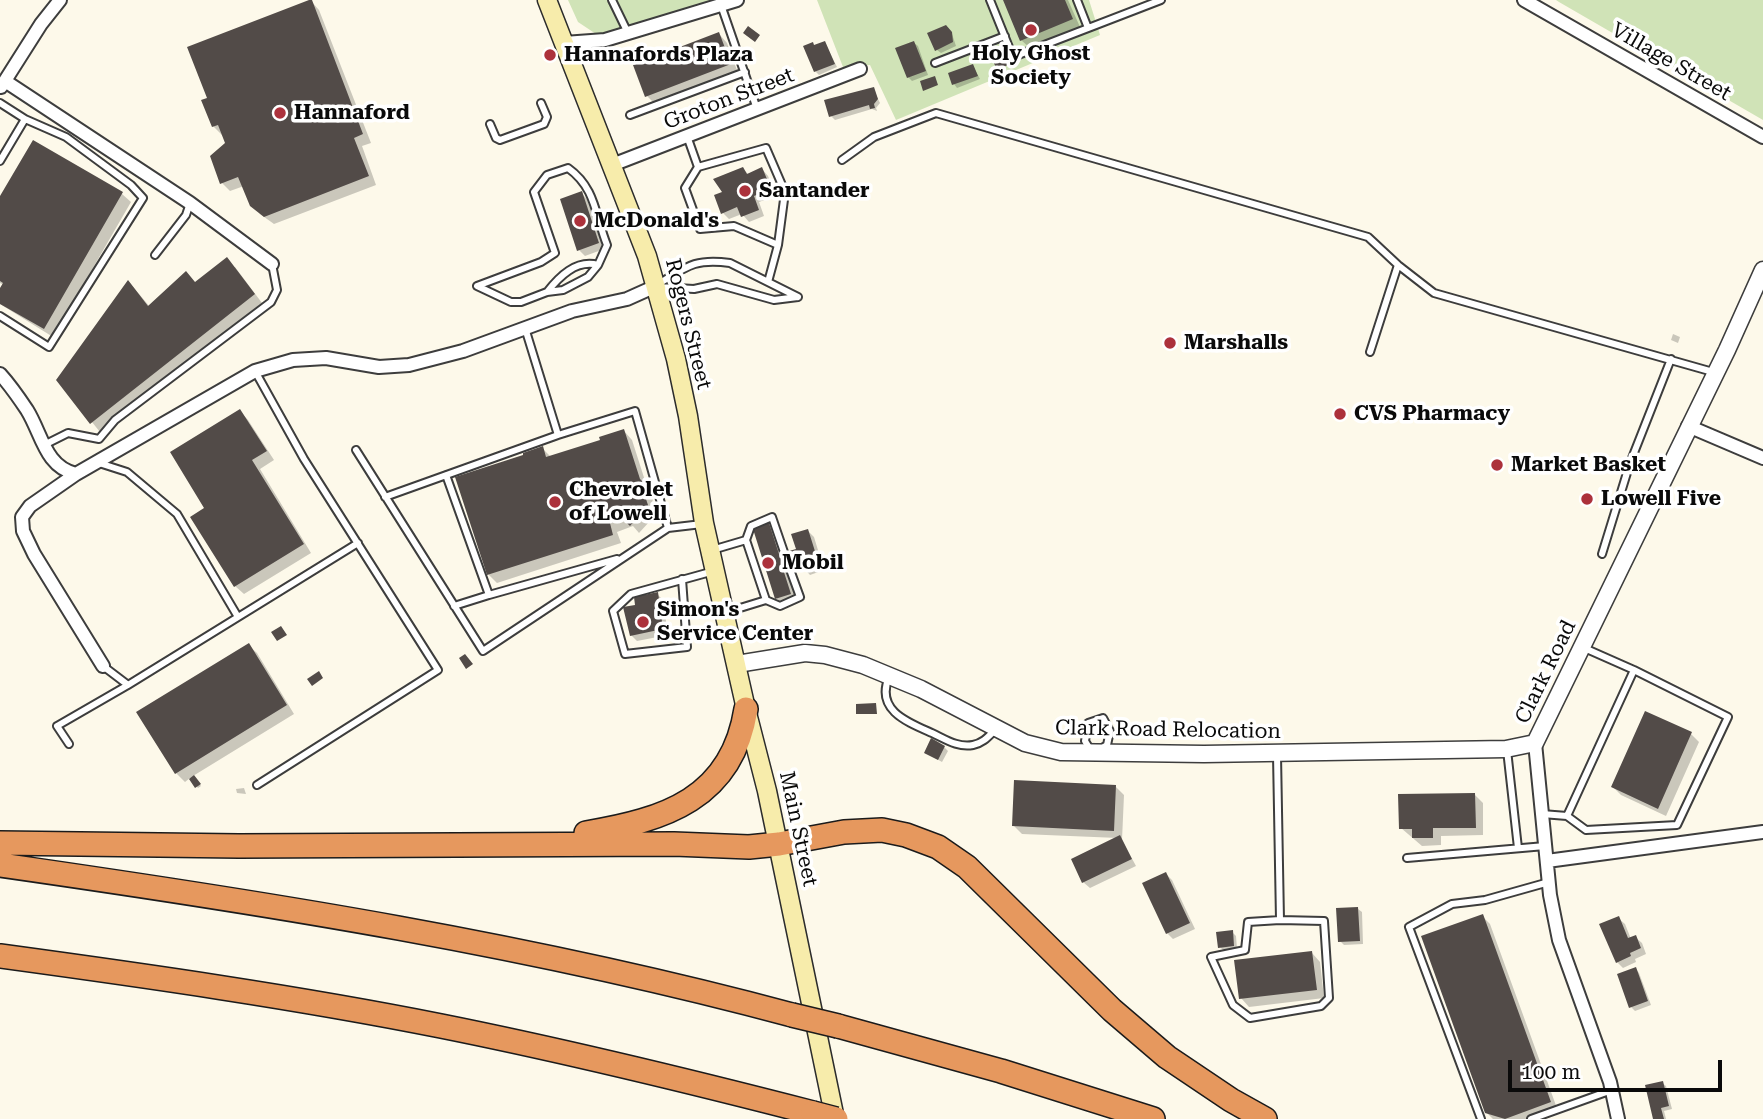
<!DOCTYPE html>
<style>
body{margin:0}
#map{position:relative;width:1763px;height:1119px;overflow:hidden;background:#fdf9ea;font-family:"Roboto Serif",serif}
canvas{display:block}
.scale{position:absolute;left:1508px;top:1060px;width:214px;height:32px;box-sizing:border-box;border:4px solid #0a0a0a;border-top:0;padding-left:9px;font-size:21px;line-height:24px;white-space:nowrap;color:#0a0a0a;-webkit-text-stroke:5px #fff;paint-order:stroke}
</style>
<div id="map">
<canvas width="1763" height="1119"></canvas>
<div class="scale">100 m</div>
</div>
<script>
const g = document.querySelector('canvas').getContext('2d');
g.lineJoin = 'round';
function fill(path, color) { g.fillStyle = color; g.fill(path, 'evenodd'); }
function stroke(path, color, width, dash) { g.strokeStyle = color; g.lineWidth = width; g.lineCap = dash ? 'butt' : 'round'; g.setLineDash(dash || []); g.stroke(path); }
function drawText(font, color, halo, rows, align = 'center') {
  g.font = font + ' "Roboto Serif",serif'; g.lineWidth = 7; g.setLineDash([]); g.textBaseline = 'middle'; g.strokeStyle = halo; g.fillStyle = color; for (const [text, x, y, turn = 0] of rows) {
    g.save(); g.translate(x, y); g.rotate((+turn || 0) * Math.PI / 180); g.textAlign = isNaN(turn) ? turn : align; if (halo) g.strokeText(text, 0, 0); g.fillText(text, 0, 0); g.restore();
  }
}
fill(new Path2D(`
 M568,0H721L605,40L578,22Z
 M817,0H1089L1100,35L896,120L870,65L843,67Z
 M1556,0H1763V120L1559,2Z`), '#d0e3b7');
fill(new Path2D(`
 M1005,0H1068L1080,27L1030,48L1021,40Z
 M311,1L319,10L371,143L362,146L376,185L274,224L260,214L244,186L230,191L222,183L227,143L223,134L222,135L213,126L209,99Z
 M945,27L952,34L956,46L941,53L937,50Z
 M719,34L727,43L738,73L655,104L647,96Z
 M825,43L837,67L819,75L815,71Z
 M914,43L918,46L928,75L912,81L908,77Z
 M973,66L980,79L957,88L954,84Z
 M873,89L880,103L876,108L877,111L872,109L835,120L831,116Z
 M33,142L122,194L131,202L53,337L0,304V292L4,285L0,283V200Z
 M743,169L749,175L762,169L768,176L776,196L759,202L764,216L749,222L742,214L729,219L723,213L724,193Z
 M581,193L587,199L604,249L585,256L579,250Z
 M235,267L262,303L100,432L58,380L129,282L150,307Z
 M1673,334L1680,337L1678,343L1671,340Z
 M240,411L248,420L274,460L260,469L311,553L244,594L235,586L207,509Z
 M624,431L632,440L648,490L654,495L652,503L658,519L650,521L639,533L633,526L617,532L621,543L497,583L488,574L542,448L551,457L602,441Z
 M769,525L775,531L782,555L798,550L808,531L814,537L824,570L810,575L803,567L787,572L796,600L782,604L776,598Z
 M657,594L663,600L668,635L637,641L631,635L637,606Z
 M248,645L257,653L294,714L193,776L201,786L198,788L190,778L185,782L176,773L139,713Z
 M1691,734L1699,742L1666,816L1621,795L1613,787Z
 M944,747L948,751L942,762L926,753Z
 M1115,786L1124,795L1122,840L1136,866L1090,888L1083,882L1118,838L1022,834L1014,826Z
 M244,788L246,794L237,793L236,789Z
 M1474,794L1483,803V835L1441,836V845L1422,846L1401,828Z
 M1166,874L1172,880L1195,929L1173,939L1167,933Z
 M1358,909L1362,912L1363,944L1344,945L1340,941Z
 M1482,916L1490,924L1558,1111L1535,1119H1493L1486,1112Z
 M1618,918L1625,924L1631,939L1635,937L1642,943L1646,954L1635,959L1636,962L1623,968L1617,962Z
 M1232,932L1236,936L1237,949L1224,951L1220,947Z
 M1312,953L1320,962L1324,998L1249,1007L1241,998Z
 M1636,969L1639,973L1651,1005L1635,1011L1631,1007Z
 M1662,1083L1666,1086L1672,1109L1664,1111L1666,1119H1655Z`), '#0003');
fill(new Path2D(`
 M309,0H312L363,134L354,138L369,176L264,217L250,206L238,177L220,184L210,156L225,143L218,125L212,127L201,100L207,98L187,47Z
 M1003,0H1065L1073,19L1020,41Z
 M946,25L952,32L953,42L935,51L927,33Z
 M748,26L760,35L755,42L743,33Z
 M719,32L731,64L645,97L633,65Z
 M825,41L835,64L814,72L803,46L813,42L814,45Z
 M914,41L926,71L907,78L895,48Z
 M1006,55L1010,64L997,70L993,61Z
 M973,64L978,76L952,85L948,73Z
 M935,76L938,85L923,91L920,81Z
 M874,87L878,99L874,104L875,108L870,109L869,105L829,117L824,100Z
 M33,140L123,192L44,329L0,304V288L3,283L0,281V196Z
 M743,167L747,174L762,167L771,189L754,196L759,210L741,217L737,207L721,214L714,195L722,192L713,179Z
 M582,191L599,243L577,251L560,199Z
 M227,257L255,294L90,424L56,380L128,280L148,306L186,271L195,282Z
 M240,409L267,451L252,460L304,544L234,587L190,517L204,508L170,452Z
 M624,429L640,479L646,485L644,493L650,511L641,513L630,526L623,519L610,523L613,535L487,575L455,477L523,455V453L543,446L546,457L600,440L599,437Z
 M769,523L779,554L796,549L791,534L808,529L819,564L802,570L799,561L782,566L791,594L775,599L753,529Z
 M658,592L663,629L630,636L623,607L635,605L634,597Z
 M281,626L287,635L277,641L271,632Z
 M249,643L287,705L175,774L136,712Z
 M465,654L473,664L466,669L459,658Z
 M319,671L323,678L312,686L307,679Z
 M876,703L877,714H856V704Z
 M1645,711L1692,732L1658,809L1611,787Z
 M931,738L945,746L938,760L924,753Z
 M194,775L201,784L195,788L189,779Z
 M1014,780L1116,785L1114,831L1012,826Z
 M1475,793L1476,828H1433V838H1412V829H1399L1398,794Z
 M1120,835L1132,859L1082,883L1071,859Z
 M1166,872L1190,923L1166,934L1142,883Z
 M1358,907L1360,941L1338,942L1336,908Z
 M1483,914L1551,1102L1505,1119L1485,1113L1421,936Z
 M1619,916L1628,938L1636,935L1641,948L1630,953L1631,956L1616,963L1599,924Z
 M1233,930L1234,946L1218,948L1216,932Z
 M1312,951L1317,990L1239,999L1234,960Z
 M1636,967L1648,1001L1629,1008L1617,974Z
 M1663,1081L1669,1106L1661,1108L1664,1119H1653L1645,1085Z`), '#524b48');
const service = new Path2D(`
 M612,0L628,33
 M990,0L1013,57L1161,0
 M1077,0L1088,28
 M721,5L757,109
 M935,63L1005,36
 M0,103L25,119L0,161
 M630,115L745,72
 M490,124L496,138L500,140L544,124L547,117L541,103
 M687,136L698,167L685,188L700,229L734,226L778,245L768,282
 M842,160L874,137L936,113L1368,237L1398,265L1434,293L1713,372
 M698,167L766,148L785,192L778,245
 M568,168C596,188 595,215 607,245L598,265L588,277L563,290L547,292L521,302H511L477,286L541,262L555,253L534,192L547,175Z
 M155,255L186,215L190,203
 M657,285C686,267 694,258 730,263L798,297
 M658,287L694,289L717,284L774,300L798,297
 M547,292C559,277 576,259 598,265
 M0,316L49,347L143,198L131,185L66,137L25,119
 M525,328L558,435
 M1370,352L1398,265
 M255,371L304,459L438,670L257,785
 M44,445L68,433L99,439L115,420L271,302L277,290L272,264
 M356,450L483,651L668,528L702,524
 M99,463L127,472L177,514L238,617
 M446,475L489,595L617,559
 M385,497L558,435L635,411L668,528
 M746,540L751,526L772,517L784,552
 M712,550L746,540L766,600L727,612
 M1602,554L1630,463L1671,359
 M682,579L687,647L625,654L613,611L631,594L714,571
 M766,600L780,606L800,597L788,564
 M454,606L489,595
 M103,666L128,685L358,543
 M889,677C875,710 907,722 932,733C945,739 958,748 973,745C983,743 988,737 995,730
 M1103,718L1110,731L1107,745L1093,754L1085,741L1088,723Z
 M69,744L57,726L128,685
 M1507,750L1518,848
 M1277,755L1280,920L1324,921L1329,998L1321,1006L1250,1018L1233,1005L1211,957L1245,950L1248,922L1280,920
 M1542,814L1567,816L1634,670L1582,647
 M1567,816L1586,830L1677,825L1728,717L1634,670
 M1407,858L1545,846
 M1481,1119L1409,927L1452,904L1485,900L1549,882
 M1531,1119L1612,1090`);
const minor = new Path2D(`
 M1524,0L1763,137
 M564,43L605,40L737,0
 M5,81L190,203L272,264
 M1,87L41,24L60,0
 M612,165L860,69
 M0,374C10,385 19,398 27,410C42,434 45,467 76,474
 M1688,426L1763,458
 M103,666L34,554L23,531L22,517L30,506L76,474L255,371L293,360L326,358L379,367L409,365L463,351L572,311L627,299L656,286
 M1535,743L1550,895L1559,940L1610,1082L1618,1119
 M1547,861L1763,832`);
const tertiary = new Path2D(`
 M737,664L805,653L825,655L863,665L921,689L1025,743L1061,752L1204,754L1506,749L1535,743L1727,350L1763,270`);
const secondary = new Path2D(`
 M547,0L647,256L676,359L688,416L704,523L746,709L767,791L835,1119`);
const motorway = new Path2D(`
 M586,833C664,820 732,799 746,709
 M0,843L239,846L674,844L749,847L779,844L844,832L882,830L906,835L938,847L967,867L1112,1010L1167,1057L1231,1100L1265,1119
 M0,865C266,903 532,945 792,1015
 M0,956C147,976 295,997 441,1026C566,1051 689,1081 813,1113
 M838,1026L1001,1071L1153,1119`);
stroke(service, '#3d3d3d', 10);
stroke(minor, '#3d3d3d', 16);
stroke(tertiary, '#3d3d3d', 19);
stroke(secondary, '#2c2c2c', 21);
stroke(motorway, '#1b1b1b', 26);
stroke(service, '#fff', 6);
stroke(minor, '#fff', 12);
stroke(tertiary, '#fff', 16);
stroke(secondary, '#f7ecab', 18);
stroke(motorway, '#e6985e', 23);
const motorwayBridge = new Path2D(`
 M792,1015L838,1026
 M813,1113L836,1119`);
stroke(motorwayBridge, '#1b1b1b', 26, []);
stroke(motorwayBridge, '#e6985e', 23);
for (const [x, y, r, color] of [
 [1031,30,7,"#ac313b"],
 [550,55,7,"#ac313b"],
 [280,113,7,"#ac313b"],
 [745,191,7,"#ac313b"],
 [580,221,7,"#ac313b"],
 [1170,343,7,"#ac313b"],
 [1340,414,7,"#ac313b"],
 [1497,465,7,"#ac313b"],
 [1587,499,7,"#ac313b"],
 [555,502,7,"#ac313b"],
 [768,563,7,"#ac313b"],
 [643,622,7,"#ac313b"]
]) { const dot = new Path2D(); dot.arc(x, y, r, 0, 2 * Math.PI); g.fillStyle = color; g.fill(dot); stroke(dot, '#fff', 2.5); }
drawText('bold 21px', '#0a0a0a', '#fff', [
 ["Holy Ghost",1031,54,"center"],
 ["Society",1031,78,"center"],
 ["Hannafords Plaza",564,55],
 ["Hannaford",294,113],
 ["Santander",759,191],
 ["McDonald's",594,221],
 ["Marshalls",1184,343],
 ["CVS Pharmacy",1354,414],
 ["Market Basket",1511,465],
 ["Chevrolet",569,490],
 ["of Lowell",569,514],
 ["Lowell Five",1601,499],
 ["Mobil",782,563],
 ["Simon's",657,610],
 ["Service Center",657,634]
], 'left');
drawText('21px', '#0a0a0a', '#fff', [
 ["Village Street",1671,62,30],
 ["Groton Street",729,99,-21],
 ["Rogers Street",688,324,76],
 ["Clark Road",1546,672,-64],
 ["Clark Road Relocation",1168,730,1],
 ["Main Street",798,829,78]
]);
</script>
